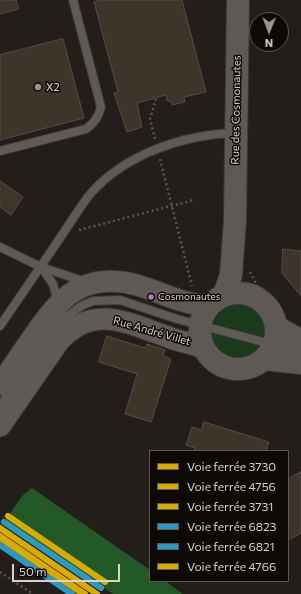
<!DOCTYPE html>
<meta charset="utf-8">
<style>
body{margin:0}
#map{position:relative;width:301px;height:594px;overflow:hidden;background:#231e1a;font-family:Commissioner,sans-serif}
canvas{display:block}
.legend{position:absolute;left:149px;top:450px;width:140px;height:132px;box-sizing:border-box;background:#0d0906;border:1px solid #5e5955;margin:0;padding:5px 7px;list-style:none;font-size:12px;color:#d8d1cc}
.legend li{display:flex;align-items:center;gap:8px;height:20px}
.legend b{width:20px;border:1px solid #5e5955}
.north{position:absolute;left:249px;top:12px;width:40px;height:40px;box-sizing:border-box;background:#0d0906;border:1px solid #5e5955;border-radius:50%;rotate:181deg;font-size:11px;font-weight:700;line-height:16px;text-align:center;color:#d8d1cc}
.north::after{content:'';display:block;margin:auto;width:14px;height:18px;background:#99928e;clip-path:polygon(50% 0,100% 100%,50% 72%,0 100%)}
.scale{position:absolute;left:12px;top:564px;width:108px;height:18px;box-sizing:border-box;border:2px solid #d8d1cc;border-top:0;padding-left:5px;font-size:12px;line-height:14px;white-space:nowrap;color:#d8d1cc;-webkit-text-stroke:3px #0d0906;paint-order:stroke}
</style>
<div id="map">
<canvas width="301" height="594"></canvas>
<ul class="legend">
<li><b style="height:5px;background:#d8ab00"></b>Voie ferrée 3730</li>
<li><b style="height:5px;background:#d8ab00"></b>Voie ferrée 4756</li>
<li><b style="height:5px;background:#d8ab00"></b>Voie ferrée 3731</li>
<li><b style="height:5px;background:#2d99c2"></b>Voie ferrée 6823</li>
<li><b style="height:5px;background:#2d99c2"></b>Voie ferrée 6821</li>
<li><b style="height:5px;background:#d8ab00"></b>Voie ferrée 4766</li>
</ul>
<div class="north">N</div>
<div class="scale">50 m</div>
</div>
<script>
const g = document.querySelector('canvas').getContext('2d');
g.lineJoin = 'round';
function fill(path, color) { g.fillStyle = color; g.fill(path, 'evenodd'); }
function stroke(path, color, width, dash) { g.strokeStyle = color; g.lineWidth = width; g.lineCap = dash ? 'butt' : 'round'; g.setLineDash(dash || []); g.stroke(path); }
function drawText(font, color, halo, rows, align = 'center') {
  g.font = font + ' Commissioner,sans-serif'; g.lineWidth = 3; g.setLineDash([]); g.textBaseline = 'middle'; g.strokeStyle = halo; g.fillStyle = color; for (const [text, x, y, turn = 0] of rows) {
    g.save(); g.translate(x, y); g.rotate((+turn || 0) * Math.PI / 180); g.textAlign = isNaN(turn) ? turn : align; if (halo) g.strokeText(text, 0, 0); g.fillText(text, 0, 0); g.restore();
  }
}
fill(new Path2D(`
 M235,304C254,304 270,318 266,338L213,323L223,309Z
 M211,332L263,346C246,368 214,360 211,332Z`), '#193b1b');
fill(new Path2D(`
 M32,488L150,570V581H165L183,594H113L5,521L22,496Z`), '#235927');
const building = new Path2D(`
 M0,0H16L19,9L0,14Z
 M103,0H182L206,92L184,97L185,102L172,105L171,101H167L166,95L137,103L142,127L127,132L114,93L118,92L94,2Z
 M63,39L84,118L0,140V55Z
 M0,181L23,197L11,215L0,207Z
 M283,249L301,251V296L282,273Z
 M107,336L145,348L147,344L165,350L163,356L171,359L151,422L125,414L137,374L99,362Z
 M204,422L269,442L266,451H194L195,448L186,445L192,427L201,430Z
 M301,472V533L288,540V479Z`);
fill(building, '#3f342a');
stroke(building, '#524d4a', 1);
const service = new Path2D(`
 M0,151L86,129C94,123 98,118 101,107L73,0
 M0,247L41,267L86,282
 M41,267L53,284L58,303
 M0,326C20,297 39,269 58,241C69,225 79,208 91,193C126,154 184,134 236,133
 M0,406L49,334L61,321L81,306L93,301L120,300L177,319L301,352`);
const tertiary = new Path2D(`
 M0,385C11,369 22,353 33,337C61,296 84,271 137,285C161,292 185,306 210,305
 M0,426L59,341C94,303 127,323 168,337C180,342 192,343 204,348`);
const secondary = new Path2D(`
 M200 331a38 38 0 1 1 76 0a38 38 0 1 1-76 0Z
 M224,295L231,275L235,220L238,0
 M277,327L301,341
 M264,359L301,363`);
stroke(service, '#3d3836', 10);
stroke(tertiary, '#3d3836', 23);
stroke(secondary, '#3d3836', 24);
stroke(new Path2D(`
 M155,139L150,119L156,99
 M160,159L192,286
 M79,230L194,200
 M250,272L259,289L276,311
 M207,364C219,378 238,380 255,374
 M0,572L33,594`), '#595653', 2.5, [2, 3]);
stroke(service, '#5e5a56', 8);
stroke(tertiary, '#5e5a56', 21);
stroke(secondary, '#5f5956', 22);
stroke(new Path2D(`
 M0,528L97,594`), '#d8ab00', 6);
stroke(new Path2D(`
 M0,536L85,594`), '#d8ab00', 6);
stroke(new Path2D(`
 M0,538L83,594`), '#d8ab00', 6);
stroke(new Path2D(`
 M4,522L101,588`), '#2d99c2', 6);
stroke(new Path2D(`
 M0,545L72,594`), '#2d99c2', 6);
stroke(new Path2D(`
 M8,516L105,582`), '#d8ab00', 6);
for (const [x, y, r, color] of [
 [38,87,4,"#99928e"],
 [151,297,3.5,"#b673d3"]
]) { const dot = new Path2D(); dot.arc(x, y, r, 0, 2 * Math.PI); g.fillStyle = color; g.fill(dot); stroke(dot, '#0d0906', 1.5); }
drawText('10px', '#d8d1cc', '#0d0906', [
 ["Cosmonautes",158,297]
], 'left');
drawText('11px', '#d8d1cc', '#0d0906', [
 ["X2",46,87]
], 'left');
drawText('11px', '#d8d1cc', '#0d0906', [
 ["Rue des Cosmonautes",236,110,-89],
 ["Rue André Villet",152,331,16]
]);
</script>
